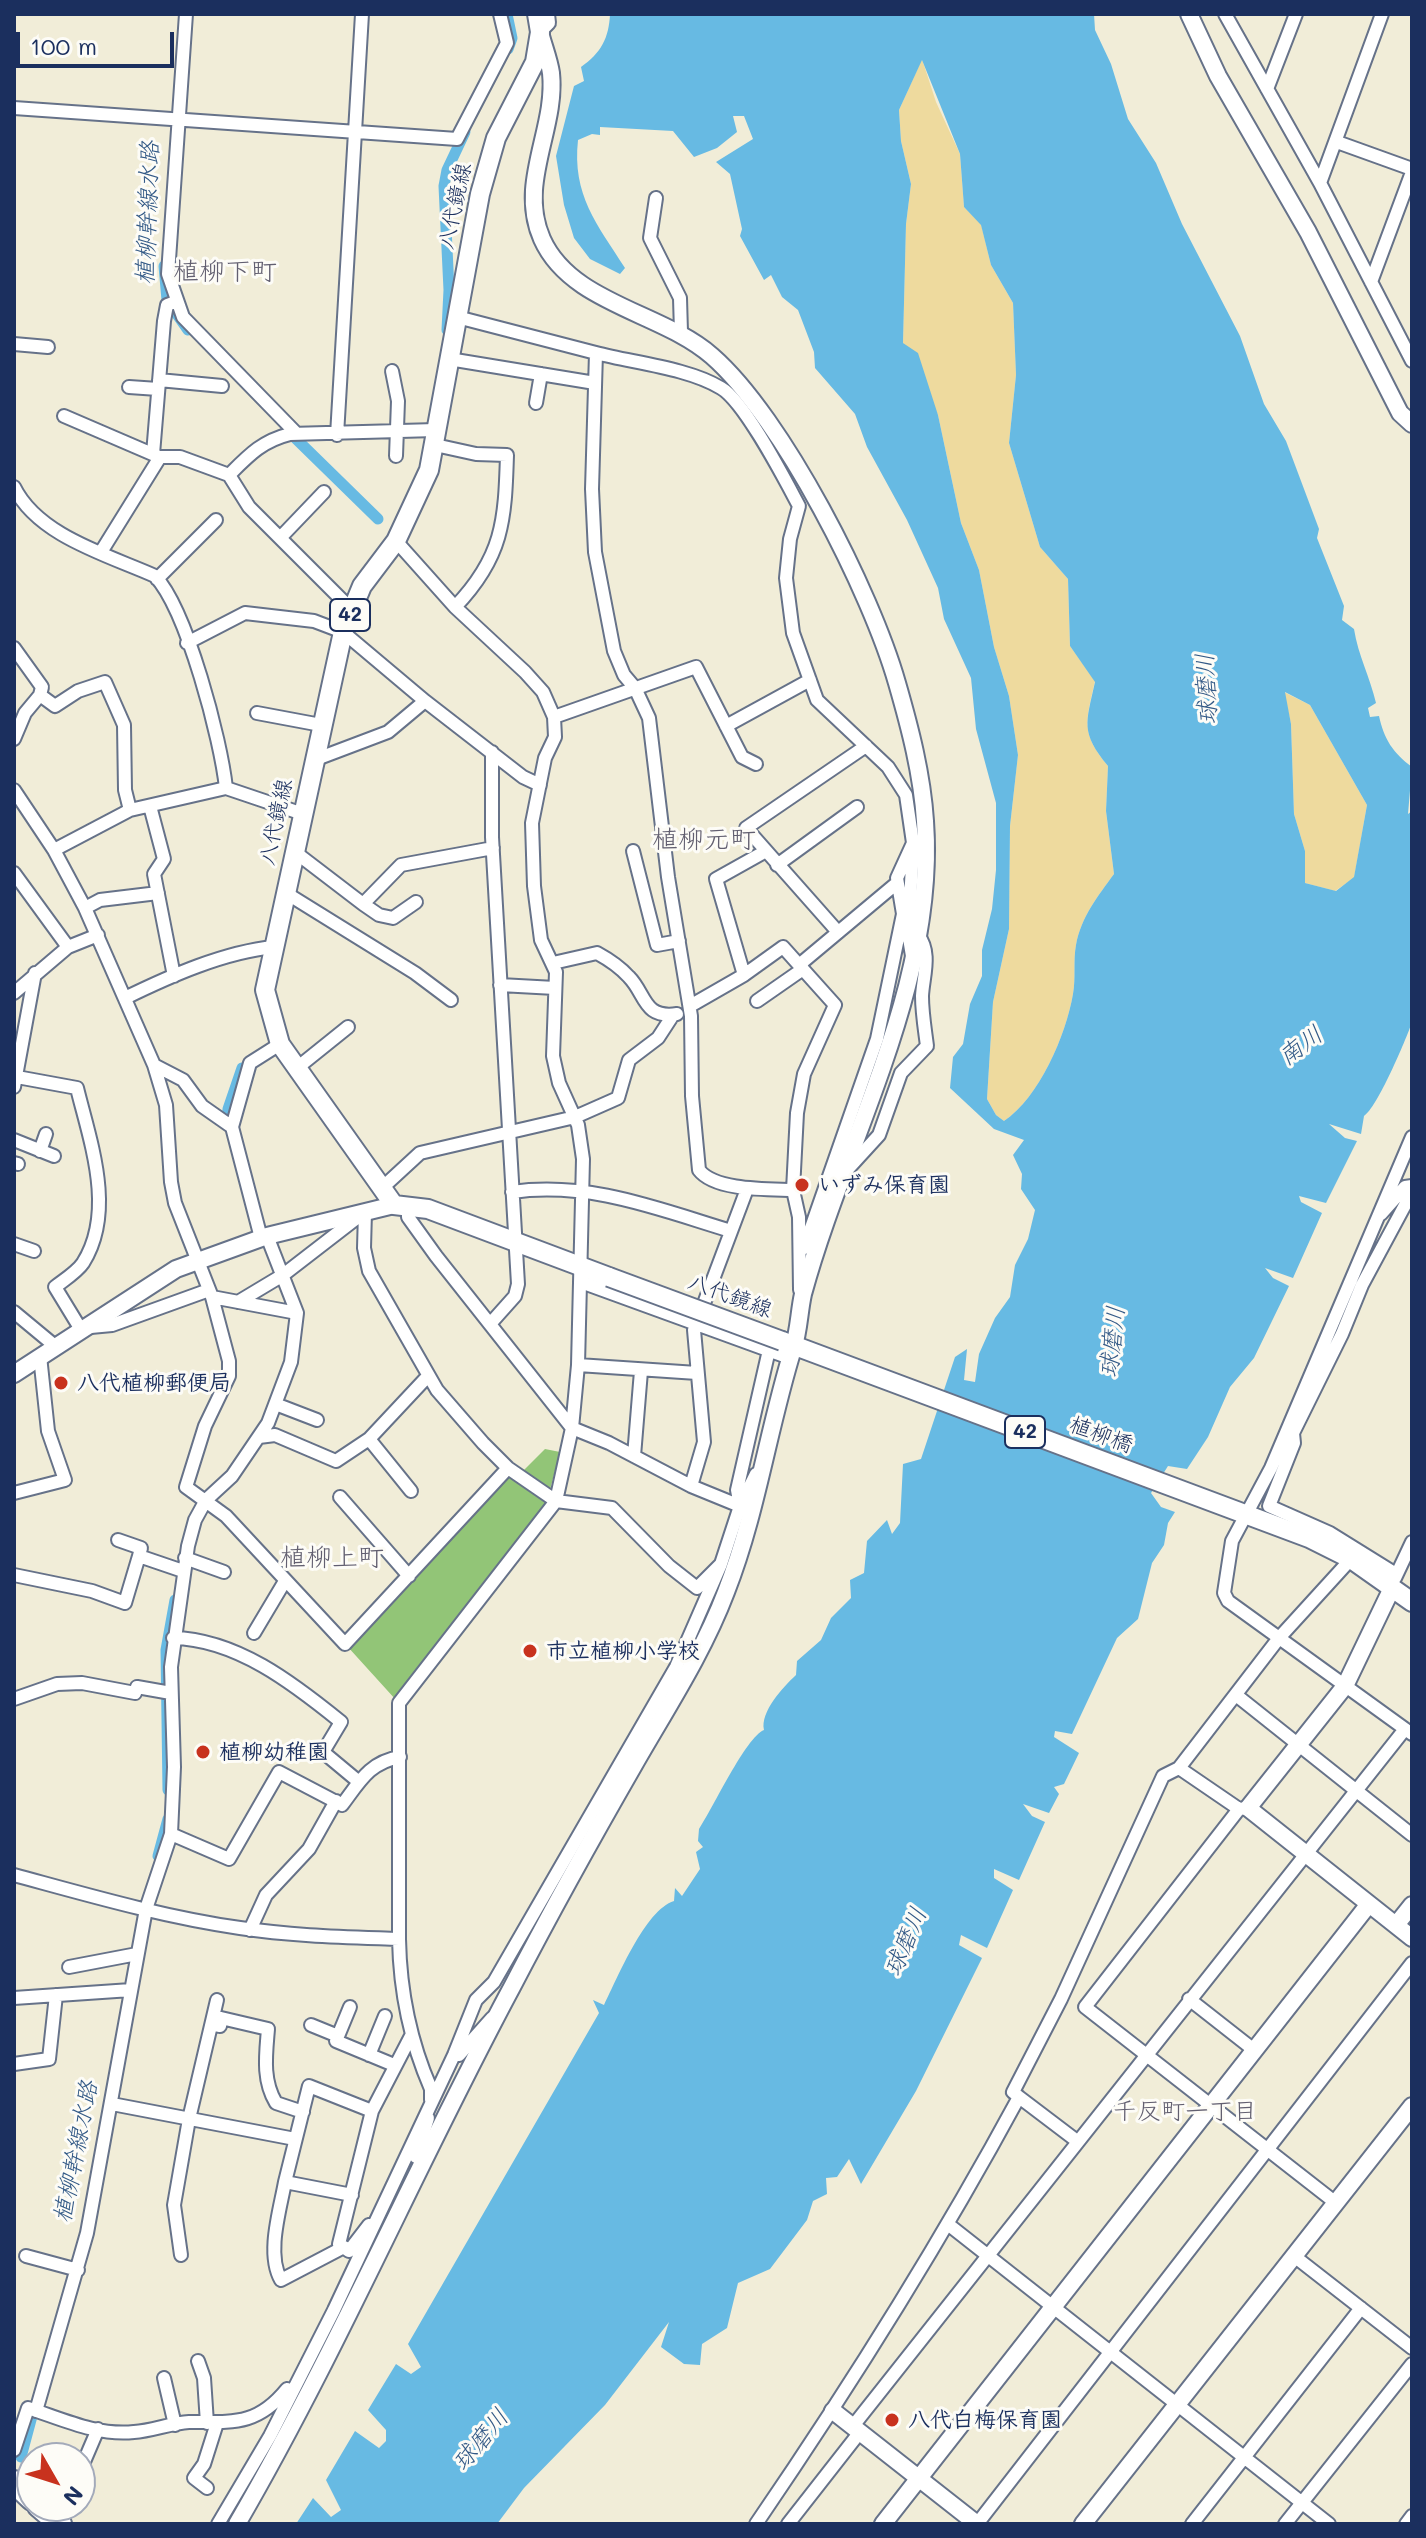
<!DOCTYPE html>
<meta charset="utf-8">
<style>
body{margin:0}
#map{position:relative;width:1426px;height:2538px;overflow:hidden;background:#f1edd8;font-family:Mali,sans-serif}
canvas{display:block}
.frame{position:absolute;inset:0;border:16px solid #1b2f5e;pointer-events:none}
.north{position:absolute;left:16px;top:2442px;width:80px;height:80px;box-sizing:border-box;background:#fdfcf7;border:2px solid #a3aaba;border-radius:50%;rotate:129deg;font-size:22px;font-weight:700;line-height:32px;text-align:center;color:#1b2f5e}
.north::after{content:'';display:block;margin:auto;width:28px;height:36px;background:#c8321e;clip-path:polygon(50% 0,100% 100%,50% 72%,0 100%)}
.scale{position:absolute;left:16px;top:32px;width:158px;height:36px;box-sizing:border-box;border:4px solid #1b2f5e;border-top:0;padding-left:10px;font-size:24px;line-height:28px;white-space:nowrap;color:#1b2f5e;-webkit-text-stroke:6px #fdfcf7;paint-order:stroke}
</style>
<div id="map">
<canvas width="1426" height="2538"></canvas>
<div class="frame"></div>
<div class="north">N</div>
<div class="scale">100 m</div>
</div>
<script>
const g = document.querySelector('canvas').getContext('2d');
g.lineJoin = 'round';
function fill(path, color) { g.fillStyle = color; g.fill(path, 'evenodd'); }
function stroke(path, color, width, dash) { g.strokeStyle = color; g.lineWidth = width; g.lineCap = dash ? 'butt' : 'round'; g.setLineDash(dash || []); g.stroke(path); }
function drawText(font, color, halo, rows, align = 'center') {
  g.font = font + ' Mali,"Klee One",sans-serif'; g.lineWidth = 6; g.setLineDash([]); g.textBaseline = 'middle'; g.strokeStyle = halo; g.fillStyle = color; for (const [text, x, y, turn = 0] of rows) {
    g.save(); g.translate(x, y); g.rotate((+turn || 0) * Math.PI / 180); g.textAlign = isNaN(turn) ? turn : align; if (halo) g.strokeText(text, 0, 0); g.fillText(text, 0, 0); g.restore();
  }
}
fill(new Path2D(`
 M545,1449L560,1452L547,1501L494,1576L396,1700L347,1646L507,1471L522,1472Z`), '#92c577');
fill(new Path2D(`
 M922,59L936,102L960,154L964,207L981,224L991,265L1013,303L1016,375L1009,443L1040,547L1068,579L1070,646L1095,681C1086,722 1080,732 1108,766L1106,811L1114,874C1098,896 1081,917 1076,945C1073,961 1076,978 1073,994C1066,1035 1039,1098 1004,1121L996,1115L987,1099L993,1002L1009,929L1010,826L1018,755L1009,696L994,647L979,570L961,523L938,415L903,343L906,224L911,184L901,141L899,110Z
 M1284,692L1310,705L1367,805L1354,878L1335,891L1305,883V851L1294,814L1291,724Z`), '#eeda9e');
fill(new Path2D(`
 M610,14H1094L1095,30L1111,64L1128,119L1156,163L1182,224L1240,336L1264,404L1286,441L1319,529L1317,538L1344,606L1342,620L1354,629C1358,655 1370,677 1376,703L1368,708L1370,717L1379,716C1384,739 1393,753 1412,767L1408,814L1412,811V1022C1406,1040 1377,1108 1364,1116L1361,1134L1329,1124L1345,1138L1357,1141L1326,1203L1299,1196L1301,1202L1322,1213L1293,1278L1265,1268L1273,1278L1289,1286L1254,1358L1230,1387L1208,1437L1187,1469L1168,1466L1151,1493L1161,1507L1175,1512L1168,1523L1164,1545L1152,1563L1138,1619L1117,1638L1072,1734L1055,1731L1054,1737L1079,1753L1064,1784L1054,1787L1059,1794L1049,1813L1023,1804L1032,1816L1045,1822L1019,1880L994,1869V1878L1013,1890L987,1948L961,1935L959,1945L982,1958L916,2091L861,2184L849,2159L837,2177L826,2178L827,2194L813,2201L807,2220L770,2269L738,2283L727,2328L702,2344L700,2365L684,2364L661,2347L669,2322L605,2405L524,2488L497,2524H296L313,2498L331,2517L341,2510L326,2480L355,2431L379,2448L386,2441V2430L368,2410L396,2364L411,2374L421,2367L408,2344L599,2013L593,2000L604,2005C618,1977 645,1910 674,1901L675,1888L682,1896L700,1869L696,1852L703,1847L698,1841L699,1829C713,1808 746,1737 764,1730C760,1712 783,1687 796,1675L797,1661L821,1640L831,1618L851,1598L850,1580L864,1573L867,1541L887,1520L892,1534L900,1523L903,1464L921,1459L955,1357L967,1349L964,1380L975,1382L979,1354L995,1318L1010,1297L1015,1265L1028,1239L1035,1210L1021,1189L1022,1174L1013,1155L1024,1140L994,1129L950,1088L953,1057L963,1044L970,1004L982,976V950L992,909L996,870V803L976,729L971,678L944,619L938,588L907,520L867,447L855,414L815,368L814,352L798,310L782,297L771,275L764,280L740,236L742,229L730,174L716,162L753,139L744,116H733L737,132L717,148L694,157L673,131L600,127V135L592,134L578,140C572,195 597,224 625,268L620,274L590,259L574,238L564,205L556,156L574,86L584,81L581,67C601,53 609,38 610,14ZM922,60L960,154L964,207L981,225L991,265L1013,303L1016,375L1009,443L1040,547L1068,579L1070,646L1095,682C1086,723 1080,732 1108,766L1106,811L1114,874C1098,896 1081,917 1076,945C1073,961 1076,978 1073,994C1066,1035 1039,1098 1004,1121L996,1115L987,1099L993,1002L1009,929L1010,826L1018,755L1009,696L994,647L979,570L961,523L938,415L918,353L903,343L906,224L911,184L901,141L899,110ZM1285,692L1310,705L1367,805L1354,877L1336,891L1305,883V851L1294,814L1291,724Z`), '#67bae3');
stroke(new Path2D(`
 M507,14L512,38L508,49
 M164,266L167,300L188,330
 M447,330L449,290L444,186L447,170L465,132
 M287,430L378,519
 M227,1124L228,1109L242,1068
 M168,1790L166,1650L175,1600
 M158,1856L168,1819
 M21,2457L32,2416`), '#67bae3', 11);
const street = new Path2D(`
 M186,14L168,274L183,317L297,434
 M1225,14L1320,183L1412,361
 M540,32L549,23L548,14
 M1267,89L1296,14
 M14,108L457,139L507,43L500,14
 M1337,142L1412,169
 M1320,183L1382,14
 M656,198L650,238L680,298L681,332
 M1371,282L1412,172
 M457,317L596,353L592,489L595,552L614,651L624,675L635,688L649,718L668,877L691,1016L692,1096L699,1170C715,1191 769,1189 793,1190L799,1217L800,1290
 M14,344L48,347
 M596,353C634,363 688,368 721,388C745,402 785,480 799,506L790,539L786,578L793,633L817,700L888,767L906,795L913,843L897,878L903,914L877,1039L804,1248
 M449,359L595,383
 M392,371L398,401L396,456
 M159,380L222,386
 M129,387L158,389
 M536,403L541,374
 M64,416L157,456
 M337,435L362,14
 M435,445L476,454L507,455C505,521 503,557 455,607
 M153,454L164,321L167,305L175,302
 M229,475L249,507L352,610
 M14,487C38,536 108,555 155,576C187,610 221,740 226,788
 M280,538L324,492
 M396,541L455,607L525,672L543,692L554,717L555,737L545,758L532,823L534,886L541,940L556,972L553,1056L559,1083L578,1125L583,1159L578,1365L572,1428L556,1501L399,1703V1939
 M101,552L160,457H180L229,475C249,455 262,441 290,434L436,430
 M157,579L216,520
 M187,643L245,613L314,621L343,632L425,701L523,777L540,785
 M14,648L42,687L40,695L55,706L78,691L105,682L124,725L125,790L130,810
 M257,713L321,725
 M554,717L696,667L742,757L756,764
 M726,726L810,680
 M14,739L25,713L40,695
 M314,760L388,732L425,701
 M14,790L54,850L85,908L154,1065L166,1105L171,1182L175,1203L212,1297L297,1313
 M150,806L164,859L154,874L174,976
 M54,850L130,810L226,788L303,814
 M633,851L657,945L679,941
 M295,852L363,904L401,865L493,848
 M777,865L857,807
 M14,873L68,947
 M286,893L415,973L451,1000
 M363,904L379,915L393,918L416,902
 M85,908L100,900L158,893
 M838,932L746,828L866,746
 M912,956L908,932L913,850
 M553,963L597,953C608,959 620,967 629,977C646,994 643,1019 677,1014
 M799,965L897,883
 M744,975L716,879L766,851
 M500,985L555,988
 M14,993L68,947L98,935
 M125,998C170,976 224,952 274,947
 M757,1001L803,969
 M690,1006L744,975L783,947L835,1005L804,1074L797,1113L793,1190
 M154,1065L183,1080L202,1106L232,1127
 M297,1068L348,1027
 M17,1077L77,1088C90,1141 116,1211 83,1263C77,1272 64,1280 55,1287L80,1328L112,1325L209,1290
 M14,1087L35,973
 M1412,1137L1271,1468L1232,1541L1224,1593L1228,1601L1412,1734
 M14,1140L54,1156
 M40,1151L46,1134
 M14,1163L18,1164
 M847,1170L879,1135L901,1073L927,1046C925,1030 922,1013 922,996C923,976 932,953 918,935
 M382,1188L420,1153L575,1117L618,1098L629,1060L658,1038L673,1015
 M512,1192C589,1181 658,1209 731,1231
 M408,1205V1217L436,1256L572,1428L609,1443L691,1486L740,1506L756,1474
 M365,1212L364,1248L369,1271L437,1390L483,1443L508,1468L556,1501L612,1508L669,1566L697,1588L721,1564L740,1506L737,1490L769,1350
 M1381,1214L1405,1187L1412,1186
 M261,1238L232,1127L250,1063L280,1044
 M14,1244L34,1251
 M581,1282L790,1358
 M212,1297L229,1361V1376L205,1426L186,1487L226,1516L345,1644L508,1468
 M238,1302L283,1275L362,1214
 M14,1312L55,1346
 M490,1324L515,1296L518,1284L492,837V752
 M578,1365L697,1373
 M278,1405L317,1420
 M259,1437L275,1435L336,1461L369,1439L428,1376
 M369,1439L411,1491
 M634,1456L641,1371
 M691,1486L704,1442L694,1330L747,1189
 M14,1493L65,1480L48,1431L40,1356
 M340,1497L409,1576
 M118,1540L141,1548L139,1556
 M185,1558L224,1572
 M1396,1574L1330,1533L1269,1506L1294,1443L1293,1433L1342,1334L1362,1285L1412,1192
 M14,1575L92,1591L125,1603L139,1556L183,1571
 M1395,1578L1412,1542
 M254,1633L285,1581
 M173,1638C236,1639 293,1683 341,1722L323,1752L359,1782
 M1236,1695L1412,1835
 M14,1699L57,1684L82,1683L135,1693L137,1687L171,1693
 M1179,1768L1239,1809
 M1248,1808L1239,1809L1085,2007L1336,2203
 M171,1834L229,1859L279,1772L342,1805C360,1781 370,1762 400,1757
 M14,1875C88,1895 163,1917 240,1928C293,1936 346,1937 399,1939C400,1992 410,2041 431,2089V2100
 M250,1930L266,1895L309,1849L336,1801
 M69,1967L137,1954
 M14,1998L131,1990
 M1189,1999L1254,2050
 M350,2007L336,2041L394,2065
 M215,2025L220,2026L221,2018L268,2029C266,2054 262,2080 276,2103L303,2112
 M311,2025L338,2036
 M369,2055L385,2016
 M459,2055L492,2018
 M14,2064L49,2059L56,1995
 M1019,2097L1077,2141
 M112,2104L295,2139
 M372,2111L411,2036
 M424,2160L416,2157L428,2118
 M285,2182C280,2210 266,2254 281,2280L344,2247
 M352,2195L285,2182L309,2086L372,2111L339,2244L349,2251L369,2225
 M949,2225L1329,2524
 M181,2255L174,2205L189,2119L217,2000
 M26,2256L78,2270
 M1294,2256L1412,2348
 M198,2361L204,2378L207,2423
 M164,2378L175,2425
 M36,2411L87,2233L146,1909L171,1834L174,1767L171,1667L188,1546L195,1520L206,1500L232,1476L268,1423L291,1362L297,1313L267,1236
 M853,2426L1405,1729
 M14,2450L28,2408C62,2419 97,2436 134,2432C152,2431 171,2423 189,2422C233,2422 257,2426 287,2389
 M80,2471L98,2429
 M207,2488L194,2478L204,2464L217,2423
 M218,2524L270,2436L334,2310L454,2055L476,2000L494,1982L676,1667L721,1564
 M756,2524C851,2385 939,2245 1019,2097L1013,2092L1061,1999L1163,1776L1179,1768L1279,1638L1351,1559
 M788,2524L860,2432
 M977,2524L1412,1963
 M1192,2524L1361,2308
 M1285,2524L1412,2364
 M1406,2524L1412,2516`);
const secondary = new Path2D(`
 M1189,14L1218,76L1308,232L1400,413L1412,424
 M14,1374L176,1269L267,1236L394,1205
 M1392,1588L1345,1686L1248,1808L1412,1938
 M1396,1925L1412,1905
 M833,2411L977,2524
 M237,2524C338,2350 417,2164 512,1987C551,1912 592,1838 634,1765C666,1709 703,1653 726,1592C757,1513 768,1429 793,1349C799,1331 799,1312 803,1294C845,1140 937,985 925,821C922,774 910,728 897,683C871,592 783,418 712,356C662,312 571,304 542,239C517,183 557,129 551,73C549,59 543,45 540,32
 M883,2524L1369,1904
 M1083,2524L1412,2106`);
const primary = new Path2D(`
 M537,14L540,32L535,62L496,138L480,194L429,470L396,541L362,586L343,632L265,990L280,1044L394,1205L428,1209L609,1277
 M782,1341L1309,1538L1351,1559L1412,1602`);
const highway = new Path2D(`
 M14,2482L32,2499
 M39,2506L60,2524`);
stroke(street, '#667289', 16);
stroke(secondary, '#667289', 20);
stroke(primary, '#667289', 22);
stroke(highway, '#667289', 26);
stroke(street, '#fff', 12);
stroke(secondary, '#fff', 16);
stroke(primary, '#fff', 18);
stroke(highway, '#fff', 22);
const primaryBridge = new Path2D(`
 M609,1277L782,1341`);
stroke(primaryBridge, '#667289', 22, []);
stroke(primaryBridge, '#fff', 18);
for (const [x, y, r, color] of [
 [802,1185,8,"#c8321e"],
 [61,1383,8,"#c8321e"],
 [530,1651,8,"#c8321e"],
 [203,1752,8,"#c8321e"],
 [892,2420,8,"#c8321e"]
]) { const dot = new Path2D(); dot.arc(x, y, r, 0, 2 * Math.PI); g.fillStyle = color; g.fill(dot); stroke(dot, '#fdfcf7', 3); }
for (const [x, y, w] of [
 [350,615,40],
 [1025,1432,40]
]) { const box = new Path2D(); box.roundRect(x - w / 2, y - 16, w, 32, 6); g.fillStyle = '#fdfcf7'; g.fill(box); stroke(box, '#1b2f5e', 2); }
drawText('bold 20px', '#1b2f5e', null, [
 ["42",350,615],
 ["42",1025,1432]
]);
drawText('22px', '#1b2f5e', '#fdfcf7', [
 ["八代鏡線",455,206,-78],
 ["八代鏡線",276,822,-78],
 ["八代鏡線",730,1296,20],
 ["植柳橋",1101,1435,20]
]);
drawText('bold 22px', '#1b2f5e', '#fdfcf7', [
 ["いずみ保育園",818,1185],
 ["八代植柳郵便局",77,1383],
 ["市立植柳小学校",546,1651],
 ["植柳幼稚園",219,1752],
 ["八代白梅保育園",908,2420]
], 'left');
drawText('italic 24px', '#325986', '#fdfcf7', [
 ["植柳幹線水路",148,213,-88],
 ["球磨川",1207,689,-93],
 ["南川",1301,1046,-37],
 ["球磨川",1113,1342,-84],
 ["球磨川",906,1942,-67],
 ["植柳幹線水路",76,2152,-79],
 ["球磨川",481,2440,-50]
]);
drawText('24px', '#625f70', '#fdfcf7', [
 ["千反町一丁目",1185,2112]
]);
drawText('26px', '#625f70', '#fdfcf7', [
 ["植柳下町",225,272],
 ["植柳元町",704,840],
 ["植柳上町",332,1558]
]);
</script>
